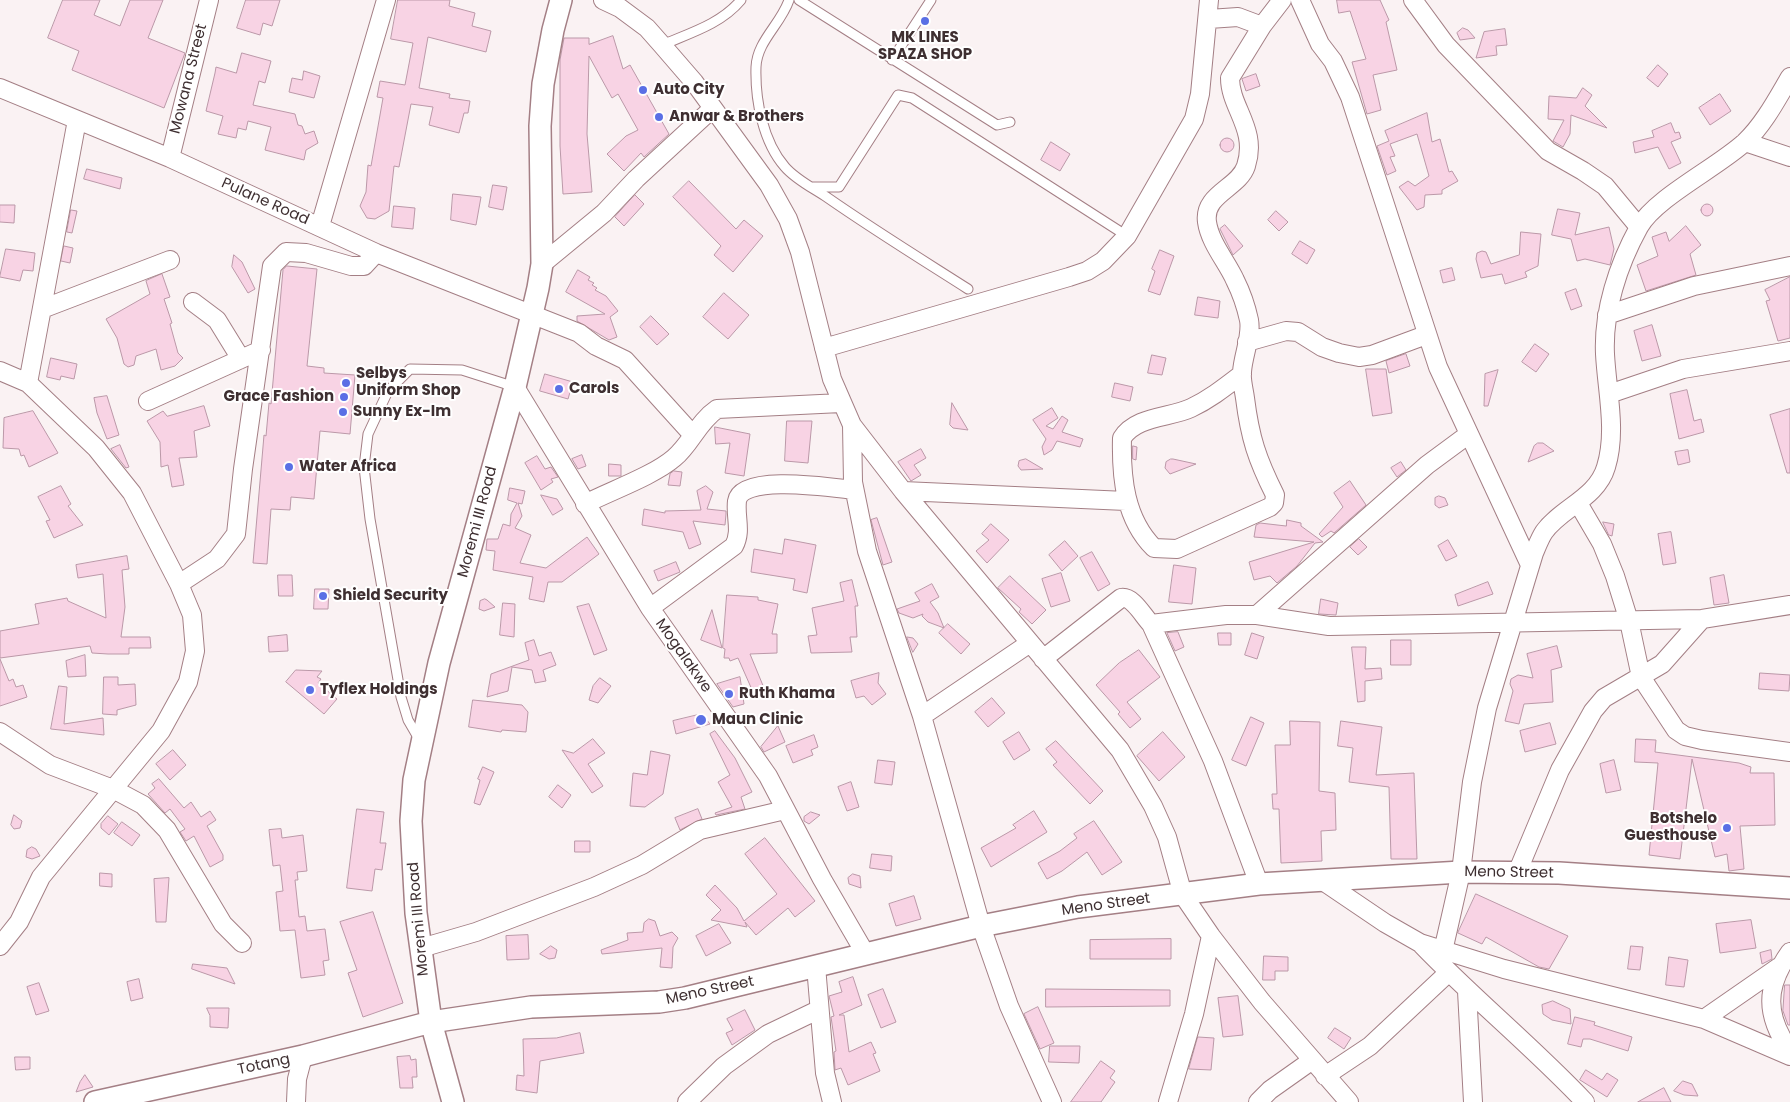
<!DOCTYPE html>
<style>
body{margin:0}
canvas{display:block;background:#faf2f3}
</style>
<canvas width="1790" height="1102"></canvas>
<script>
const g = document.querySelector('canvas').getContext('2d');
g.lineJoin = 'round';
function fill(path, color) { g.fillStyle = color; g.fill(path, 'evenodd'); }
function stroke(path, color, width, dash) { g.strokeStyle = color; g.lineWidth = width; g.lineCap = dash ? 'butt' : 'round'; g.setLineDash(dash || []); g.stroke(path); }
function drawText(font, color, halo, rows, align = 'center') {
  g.font = font + ' Poppins,sans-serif'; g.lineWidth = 4; g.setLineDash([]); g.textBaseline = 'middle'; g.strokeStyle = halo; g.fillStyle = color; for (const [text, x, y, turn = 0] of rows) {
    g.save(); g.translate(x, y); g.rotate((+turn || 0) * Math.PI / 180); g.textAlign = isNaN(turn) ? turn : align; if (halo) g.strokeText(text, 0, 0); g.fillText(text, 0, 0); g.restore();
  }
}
const building = new Path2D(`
 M63,0H100L94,15L120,26L130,0H163L148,38L185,53L164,108L72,70L79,51L48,38Z
 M246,0H280L272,26L263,23L260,35L237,28Z
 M398,0H450L449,6L475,13L472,26L491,31L486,52L428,37L419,88L450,94L449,98L470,101L468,113H464L459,133L429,125L433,107L411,104L399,167L394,166L389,211L375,219L367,218L360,206L366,192L368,165L371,166L383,98L377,97L380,81L405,85L413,43L391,39Z
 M1337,0H1380L1389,20L1386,22L1397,70L1373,75L1381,110L1367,114L1352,62L1366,59L1350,11L1339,13Z
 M1463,28L1468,30L1475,38L1460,40L1457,33Z
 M1505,29L1507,45L1496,46L1497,55L1476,58L1484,32Z
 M613,36L623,69L630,65L669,134L644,157L641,153L624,171L607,154L626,136L638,130L618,94L612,98L589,56L587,134L592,192L563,194L560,146V60L564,38H589V44Z
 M242,53L271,61L265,83L259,81L253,105L295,114L298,125L302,126L305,134L314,131L318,143L306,150L304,160L265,150L271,127L248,121L246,130L238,128L236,138L218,134L223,116L206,111L215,73L216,67L236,73Z
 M1658,65L1668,74L1658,87L1647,78Z
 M304,71L320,76L314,98L289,92L292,78L302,80Z
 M1256,74L1260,86L1246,91L1242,79Z
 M1583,88L1592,95L1585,106L1607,128L1571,115L1570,134L1563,147L1553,141L1564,120L1548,119L1549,96L1576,98Z
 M1720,94L1731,111L1710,125L1699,108Z
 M1427,113L1432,142L1440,139L1449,172L1452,171L1458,181L1442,190V194L1425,195L1424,207L1417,210L1399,187L1408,181L1415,186L1429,176L1417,134L1390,144L1395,156L1390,157L1396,171L1387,175L1377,146L1389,141L1385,131Z
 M1671,123L1675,133L1679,132L1681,138L1671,142L1681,163L1669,169L1658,147L1635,153L1633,142L1654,137L1652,131Z
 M1220 145a7 7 0 1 1 14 0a7 7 0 1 1-14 0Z
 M1051,142L1070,154L1060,171L1041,160Z
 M87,169L122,178L120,189L84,179Z
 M689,181L736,229L744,220L763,236L733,272L714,255L721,246L673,197Z
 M493,185L507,187L503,210L489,207Z
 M453,194L481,197L476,225L451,220Z
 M635,195L644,204L624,226L615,217Z
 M1701 210a6 6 0 1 1 12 0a6 6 0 1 1-12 0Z
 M0,205H15L14,223L0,222Z
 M394,206L415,208L413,229L392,227Z
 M1558,209L1580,213L1575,235L1609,227L1614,249L1610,265L1585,259L1577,261L1571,239L1552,235Z
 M71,210L77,211L72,233L67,232Z
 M1276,211L1288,222L1279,231L1268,220Z
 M1225,225L1243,246L1233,255L1220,229Z
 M1686,226L1701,245L1690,254L1696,275L1646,291L1637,265L1658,256L1652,237L1666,232L1669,241Z
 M1521,232L1541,234L1538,266L1525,272L1527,277L1505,284L1502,274L1481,278L1476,259L1477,253L1482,251L1486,252L1491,264L1519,255Z
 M1300,241L1315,250L1307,264L1292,254Z
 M64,246L73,248L70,263L61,261Z
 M6,249L35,253L33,271L23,270L20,281L0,277Z
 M1160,250L1174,256L1160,295L1148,291L1155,271L1152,269Z
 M234,255L242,262L255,289L248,293L232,267Z
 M287,266L317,269L307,366L324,368V373L355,375L350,434L320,431L314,499L291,497L290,510L271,509L267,564L253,563L264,435L266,436L269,403L271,404L283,270Z
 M1452,268L1455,280L1443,283L1440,271Z
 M578,270L590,277L588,280L594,283L592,285L597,288L595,290L606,296L618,311L610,317L617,337L609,340L577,321V316L605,314L566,292Z
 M162,274L170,297L164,299L172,323L170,324L178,353L183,358L175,366L161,370L156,349L136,356L134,365L128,367L124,364L117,338L106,319L150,294L146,281Z
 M1790,277V338L1778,341L1766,301L1770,300L1765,290Z
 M1576,289L1582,306L1571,310L1565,293Z
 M724,293L749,315L728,339L703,317Z
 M1198,297L1220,301L1218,318L1195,315Z
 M651,316L669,334L657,345L640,327Z
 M1652,325L1661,356L1642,361L1634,331Z
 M1535,344L1549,354L1536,372L1522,362Z
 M1406,354L1410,366L1389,373L1386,361Z
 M1152,355L1166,358L1162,375L1148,373Z
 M51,358L77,364L74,379L61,376L60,380L47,377Z
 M1366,369H1386L1392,413L1373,416Z
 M1498,370L1488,406H1484L1485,374Z
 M545,374L573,382L568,399L540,391Z
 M1115,383L1133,387L1130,401L1112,397Z
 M1687,390L1694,421L1701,419L1704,432L1679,439L1670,394Z
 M107,396L119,435L107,439L97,413L94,398Z
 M952,403L968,430L953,428L950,425Z
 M204,406L210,426L194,431L197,457L179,458L184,485L172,487L168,465L161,467L160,442L147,421L163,411L167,416Z
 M1052,408L1058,418L1046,426L1053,429L1062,416L1068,420L1062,432L1083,439L1080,447L1057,441L1052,450L1044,455L1042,447L1046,439L1033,420Z
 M1790,409V473H1787L1770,415Z
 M33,411L58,453L29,467L24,455L21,456L19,449L3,448L4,418Z
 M787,421H812L808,463L785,461Z
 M715,427L750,434L744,476L725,473L730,443L716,444Z
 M1538,443H1543L1554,451L1528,462L1534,446Z
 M120,445L129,467L126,468L111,449Z
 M1133,446L1137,447L1136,460L1133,459Z
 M921,449L926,458L914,465L921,475L911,481L898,462Z
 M1688,450L1690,462L1678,465L1675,452Z
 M582,455L586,466L578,469L572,459Z
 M537,456L545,469L551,467L558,477L551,479L553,482L541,490L525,463Z
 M1026,459L1043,469L1021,470L1018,466L1019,461Z
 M1171,459H1173L1196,464L1170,474L1165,468L1166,462Z
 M1401,462L1406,470L1397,477L1391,468Z
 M609,464L621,465V476H609Z
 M674,471L682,472L680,486L668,485L670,474Z
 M1350,481L1366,505L1334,533L1331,531L1322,537L1319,534L1343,507L1334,493Z
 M61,486L71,504L68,506L83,525L54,538L46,521L50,520L38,497Z
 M706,486L713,492L707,509L726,511V514L725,525L693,521L701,544L689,549L683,532L642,525L644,509L665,513V511L701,510L697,491Z
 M510,488L525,491L522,504L518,503L522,516L515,528L531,535L520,563L546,568L587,537L599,554L562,582H548L544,602L529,599L533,577L493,570L495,551L486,550L487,539H498L503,524L510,526L511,514L517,503L508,500Z
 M541,495L557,499L563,509L553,515Z
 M1439,496L1445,498L1448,505L1439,508L1435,505V498Z
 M877,518L892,562L883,565L871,520Z
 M1287,520L1301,523V526L1323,542L1315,543L1297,566L1277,583L1270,576L1254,580L1249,562L1314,542L1254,537L1256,525L1260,523L1286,526Z
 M1603,522L1614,524L1612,536L1609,535Z
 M991,524L1009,540L987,563L976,551L989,540L982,534Z
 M1671,532L1676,563L1663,565L1658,534Z
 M785,539L816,545L807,593L793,590L795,579L751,572L754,549L782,554Z
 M1359,539L1367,547L1358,555L1350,547Z
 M1448,540L1457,556L1446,561L1438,546Z
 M1065,541L1078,556L1062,571L1049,555Z
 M1092,552L1110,584L1098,591L1080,558Z
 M127,556L129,569L122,570L125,607L121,637H150L151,648H129V654H108L92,653L90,646L0,658V631L39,624L35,604L67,598L68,601L106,618L103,574L78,578L76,565Z
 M676,562L680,572L658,581L654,571Z
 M1174,565L1196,568L1192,604L1169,602Z
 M1061,573L1070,601L1051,607L1042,579Z
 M278,575H292L293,596H279Z
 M1724,575L1729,603L1714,605L1710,578Z
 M1010,576L1046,610L1032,624L1019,612L1021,609L998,588Z
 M852,580L858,606H855L857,637H850L852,652L811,653L808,636L817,635L812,608L844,601L840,583Z
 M1488,582L1493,594L1458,606L1455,595Z
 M932,584L939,597L930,602L938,613L944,628L928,622L922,616L923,614L913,618L899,613L897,609L920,601L915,593Z
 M315,589H329L328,609H314Z
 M727,595L758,597V600L778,604L772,634H777V653L750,654L764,688L753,692L738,658L730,661L729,658H724L725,649L723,648Z
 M485,599L487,600L495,607L484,611L479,609L480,601Z
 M1321,599L1338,603L1336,615L1319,614Z
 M503,603L515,604L514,637L500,635Z
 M589,604L607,650L594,655L577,607Z
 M712,610L722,648L701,640Z
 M948,624L970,644L961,654L939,633Z
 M1178,632L1184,647L1175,651L1167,633Z
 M1218,633H1231V645H1219Z
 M1252,633L1264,637L1257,659L1245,655Z
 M287,635L288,651L269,652L268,637Z
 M907,637L913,638L918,644L913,652Z
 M534,640L539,656L551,652L556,665L543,670L546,681L535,683L532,670L512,667L508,691L487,697L491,674L529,660L525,643Z
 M1391,640H1411V665H1391Z
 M1557,646L1562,667L1551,670L1553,702L1524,704L1519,724L1505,721L1513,691L1510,684L1511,679L1518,675L1533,678L1527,654Z
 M1352,647H1366L1365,669L1381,668L1382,679L1365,681V701L1358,702Z
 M1139,650L1160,677L1127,702L1141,719L1130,728L1118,714L1120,712L1096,685L1119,663Z
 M85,655L86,676L68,677L66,661Z
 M0,659L9,681L13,679L16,687L23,685L27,697L0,706Z
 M296,670L322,671L317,677L321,679L318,683L337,699L324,714L286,682Z
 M879,673L878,683L886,694L872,705L864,696L856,698L851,681Z
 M1760,673L1790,675L1789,691L1759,689Z
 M104,677H118V685L135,684L136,705L117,710V715L103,714Z
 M740,677L744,704L733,707L717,684Z
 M600,678L611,686L598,703L589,700L593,686Z
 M59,686L67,687L64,724L103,718L104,735L51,729Z
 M992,698L1005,713L988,727L975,712Z
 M473,700L522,705L528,712L526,732L502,730L501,732L469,727Z
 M702,714L710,724L676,734L673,721Z
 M1251,717L1264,723L1246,766L1232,760Z
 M1290,721L1320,722L1319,791L1335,793L1336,830L1321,831L1322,861L1281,863L1279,809H1273L1272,794H1277L1275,745H1290Z
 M1341,721L1382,727L1376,775L1414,773L1417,859H1391L1389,787L1349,782L1353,748L1338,746Z
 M1550,723L1556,744L1525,752L1520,731Z
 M778,726L785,742L764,752L761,747Z
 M715,731L735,758L752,792L741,797L745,809L716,815L715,813L732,807L718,782L730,775L710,734Z
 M1019,732L1030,750L1014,760L1003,742Z
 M1163,732L1185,757L1159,781L1137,756Z
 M814,735L818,747L811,750L813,755L793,763L786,746Z
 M593,739L605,753L588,764L603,786L592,793L562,750L573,753Z
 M1636,739L1656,740L1655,752L1739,763L1751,767L1750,773H1774L1775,825L1740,826L1744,869L1729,871L1727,854L1715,857L1692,759L1680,859L1649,855L1658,763L1635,762Z
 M1056,741L1103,791L1090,804L1053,765L1057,762L1046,749Z
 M173,750L186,765L170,780L156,764Z
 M651,751L670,755L663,794L645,807L630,806L633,773L647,775Z
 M878,760L895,762L892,785L875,783Z
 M1614,760L1621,790L1606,793L1600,764Z
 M483,767L494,772L480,805L474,803L480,780L478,779Z
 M159,779L184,808L191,802L201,817L210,811L216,820L207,826L223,855V860L210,867L194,836L186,841L180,832L185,829L170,809L165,813L148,794L155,788L152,784Z
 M851,782L859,807L847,811L838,787Z
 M558,785L571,795L562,808L549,797Z
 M357,809L384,812L380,843H386L382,870L375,869L372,891L347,888Z
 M698,809L702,819L680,830L675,818Z
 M1034,811L1047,832L991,867L981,848L1016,828L1013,825Z
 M811,812L820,815L809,824L804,821V817Z
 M14,815L22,821L20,828L14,829L11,825Z
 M108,816L118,824L109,835L101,828V824Z
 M1094,821L1122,862L1102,875L1087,852L1062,871L1047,879L1038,863L1060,851L1077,838L1074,834Z
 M122,822L140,835L132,846L114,833Z
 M281,829L282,838L303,835L307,871L297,872L298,880H295L299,917L305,916L307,931L325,929L329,960L323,961L325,975L301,978L295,930L280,931L276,892L283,891L280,865L273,866L269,830Z
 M765,838L815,901L795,917L788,908L756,935L745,922L747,927L711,920L721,910L706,895L715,885L737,908L744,921L777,894L745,854Z
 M575,841H590V852H575Z
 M32,847L36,849L40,856L32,859L26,857L27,850Z
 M872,854L892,856L891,871L870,868Z
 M100,873L112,874V887L100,886Z
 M853,874L860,876L861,888L849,884L848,878Z
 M169,878L166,922H156L154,879Z
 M1476,894L1568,936L1549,969L1539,967L1486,937L1482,944L1458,933Z
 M914,896L921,919L896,926L889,904Z
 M373,912L403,1003L363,1017L348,973L357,970L340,922Z
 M649,919L655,921L660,936L672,932L678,938L673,947L672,968L660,967L662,948L602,954L601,950L628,940L627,933L643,932L644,923Z
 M1751,920L1756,948L1720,953L1716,924Z
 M719,924L731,943L706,956L696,936Z
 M528,935L529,959L507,960L506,936Z
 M1171,939V959H1090V940Z
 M551,946L557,950L555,958L549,959L540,954Z
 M1631,946L1643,947L1640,970L1628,969Z
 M1771,950L1772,959L1762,964L1760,953Z
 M1264,956L1288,957V971H1275V980H1263Z
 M1669,957L1688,960L1684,987L1666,985Z
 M193,964L227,968L235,984L192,969Z
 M853,977L862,1005L839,1015H844L849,1052L871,1042L876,1053L873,1054L880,1071L848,1085L841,1068L835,1070L834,1052L836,1051L831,1017L834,1016L829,996L842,992L839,982Z
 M139,979L143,998L131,1001L127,982Z
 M39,983L49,1011L36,1015L27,987Z
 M1785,985H1790V1025H1788L1783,1011Z
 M883,989L896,1022L881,1028L868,995Z
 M1046,989L1170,990V1006L1046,1007Z
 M1238,996L1243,1035L1223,1037L1218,998Z
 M1553,1001L1570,1009L1571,1024L1552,1020L1543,1014L1542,1005Z
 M1038,1007L1054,1043L1040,1049L1024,1014Z
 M207,1008H229L228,1028L210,1027V1016Z
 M745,1010L755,1030L732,1045L726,1033L733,1030L727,1019Z
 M1575,1017L1595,1022L1594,1025L1632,1037L1628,1051L1590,1039H1583L1581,1047L1568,1044Z
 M1335,1028L1351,1038L1344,1049L1328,1038Z
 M580,1033L584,1053L540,1061L537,1093L516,1090L517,1075L524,1076L523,1039L556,1038Z
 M1198,1037L1214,1038L1211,1070L1189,1069Z
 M1050,1046H1080L1079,1063L1049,1062Z
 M410,1056L411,1060L416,1059L417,1077H412L413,1088H400L397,1057Z
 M15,1057H30V1069L16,1070Z
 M1101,1061L1115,1071L1110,1078L1115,1082L1101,1102H1071Z
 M1586,1070L1602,1080L1607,1073L1618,1080L1607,1097L1580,1080Z
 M85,1075L93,1087L76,1092L80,1082Z
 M1683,1081L1692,1084L1698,1096L1684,1095L1674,1091Z
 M1664,1088L1671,1102H1638Z`);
fill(building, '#f8d3e4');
stroke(building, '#bb98a8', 1);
const service = new Path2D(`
 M789,0C781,24 757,41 756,67C755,100 763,142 785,167C796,180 815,189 828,198C874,230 921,259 968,289
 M799,0L997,125L1010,122
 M662,45C690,33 721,24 741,0
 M892,60L931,0
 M813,187H839L898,95L912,98L1127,236
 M419,739L408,720L401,697L370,519L364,467L368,434L388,391L410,369L462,370L515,387`);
const minor = new Path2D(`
 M603,0L620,8L647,28L662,45L694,82L769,185L788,219L800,252L832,379L852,425L903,491L1120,750L1153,806L1167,837L1183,895L1211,936L1262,1002L1349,1102
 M1300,0L1320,44L1333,61L1350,97L1438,367L1530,565
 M1413,0L1446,45L1548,151L1583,171L1605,186L1639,227
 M1209,19L1238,17L1262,26L1230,78C1230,108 1258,129 1246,166C1239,188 1203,194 1207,222C1210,243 1227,262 1235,280C1241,292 1246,306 1249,320C1252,336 1243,355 1242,372C1241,380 1244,390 1245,398C1250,438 1257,459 1275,495L1274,503L1270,507L1177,549L1154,548C1125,519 1121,478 1122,438C1136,416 1169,418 1191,408C1210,399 1225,387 1242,374
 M1262,26L1282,0
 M0,88L170,158L376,253L579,333L596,346L625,360L692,434
 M1745,142L1790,157
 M170,158L209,0
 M320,226L386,0
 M542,264L604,213L636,179L713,108
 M193,302L217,320L241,359
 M42,309L170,260
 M1607,315L1694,286L1790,266
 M1247,342L1286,331L1298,332L1322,347L1339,353L1359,357L1372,355L1426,335
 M824,348L1069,277L1087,271L1103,261L1127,236L1194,119L1200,94L1209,0
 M0,371L28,383L96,448L132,493L179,584L192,615L195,651L188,682L161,731L41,877L19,922L0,946
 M28,383L77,120
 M515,387L650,608L768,776L822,879L865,953
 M1609,394L1683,369L1790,351
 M148,401L261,350
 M852,425L853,482L867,551L922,716L981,926L1009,1006L1052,1102
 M903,491L1126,501
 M1578,503L1602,544L1615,576L1629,621L1641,677L1676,730L1685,736L1702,740L1790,752
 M585,504C610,491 653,476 674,458C691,444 698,422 717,409L841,403
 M179,584L217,559L236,534L243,469L272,266L286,252L306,253L351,266H364L376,253
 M650,608L734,546C742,531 735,517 737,501C741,473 834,488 854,490
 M1257,615L1427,465L1469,434
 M1151,624L1226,615H1257L1329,626L1702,619L1790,605
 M1043,659L1121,598C1133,596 1143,616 1151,624L1213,761L1259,884
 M922,716L1030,643
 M0,732L50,765L113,789L143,805L167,830L223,924L242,943
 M1517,873L1560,770L1593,711L1604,698L1662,664L1702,619
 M1320,879L1385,923L1420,943L1504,969L1704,1019L1790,1056
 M1422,945C1474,999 1533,1047 1585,1102
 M421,948L476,932L594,887L642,865L700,830L785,810
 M1443,951L1461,872L1472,782L1487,708L1534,553C1537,546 1540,538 1544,532C1561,508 1597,498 1606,467C1617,431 1607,392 1605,354C1603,311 1618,265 1639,227C1655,198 1718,167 1745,142C1764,124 1777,99 1790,77
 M1790,952C1765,987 1765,1015 1790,1051
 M816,966L825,1073L832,1102
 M1467,991L1473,1102
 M1704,1019L1779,967
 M1325,1076L1370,1046L1448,973
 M296,1102L297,1079L303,1056
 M687,1102L724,1066L768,1034L818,1010
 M1168,1102L1194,1014L1211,936
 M1258,1102L1270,1090L1311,1061`);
const tertiary = new Path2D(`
 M95,1102L303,1056L431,1022L531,1007L659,1002L685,998L981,926L1078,907L1259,884L1461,872L1559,873L1790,888
 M453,1102L431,1022L416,913L411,821L414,780L439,663L515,387L538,288L542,264L540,126L543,84L553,30L561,0`);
stroke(service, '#a47f85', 11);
stroke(minor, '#a47f85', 20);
stroke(tertiary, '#a47f85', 24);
stroke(service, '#fff', 9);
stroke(minor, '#fff', 18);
stroke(tertiary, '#fff', 21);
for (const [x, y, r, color] of [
 [925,21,5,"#5a6fe5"],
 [643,90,5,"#5a6fe5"],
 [659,117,5,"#5a6fe5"],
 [346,383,5,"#5a6fe5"],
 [559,389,5,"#5a6fe5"],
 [344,397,5,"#5a6fe5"],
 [343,412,5,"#5a6fe5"],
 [289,467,5,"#5a6fe5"],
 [323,596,5,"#5a6fe5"],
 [310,690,5,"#5a6fe5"],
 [729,694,5,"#5a6fe5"],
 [701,720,6,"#5a6fe5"],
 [1727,828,5,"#5a6fe5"]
]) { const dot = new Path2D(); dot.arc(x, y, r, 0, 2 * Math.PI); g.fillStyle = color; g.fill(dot); stroke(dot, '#fff', 2); }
drawText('bold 15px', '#3e2f31', '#fff', [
 ["MK LINES",925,38,"center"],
 ["SPAZA SHOP",925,55,"center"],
 ["Auto City",653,90],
 ["Anwar & Brothers",669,117],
 ["Selbys",356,374],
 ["Uniform Shop",356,391],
 ["Carols",569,389],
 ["Grace Fashion",334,397,"right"],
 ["Sunny Ex-Im",353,412],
 ["Water Africa",299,467],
 ["Shield Security",333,596],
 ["Tyflex Holdings",320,690],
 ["Ruth Khama",739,694],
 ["Maun Clinic",712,720],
 ["Botshelo",1717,819,"right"],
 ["Guesthouse",1717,836,"right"]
], 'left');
drawText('15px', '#3e2f31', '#fff', [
 ["Mowana Street",189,79,-76],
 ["Pulane Road",265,202,24],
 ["Moremi III Road",478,522,-75],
 ["Mogalakwe",683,656,55],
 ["Meno Street",1509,873,1],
 ["Meno Street",1106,905,-8],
 ["Moremi III Road",419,919,-95],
 ["Meno Street",710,991,-12],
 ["Totang",264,1065,-12]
]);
</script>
